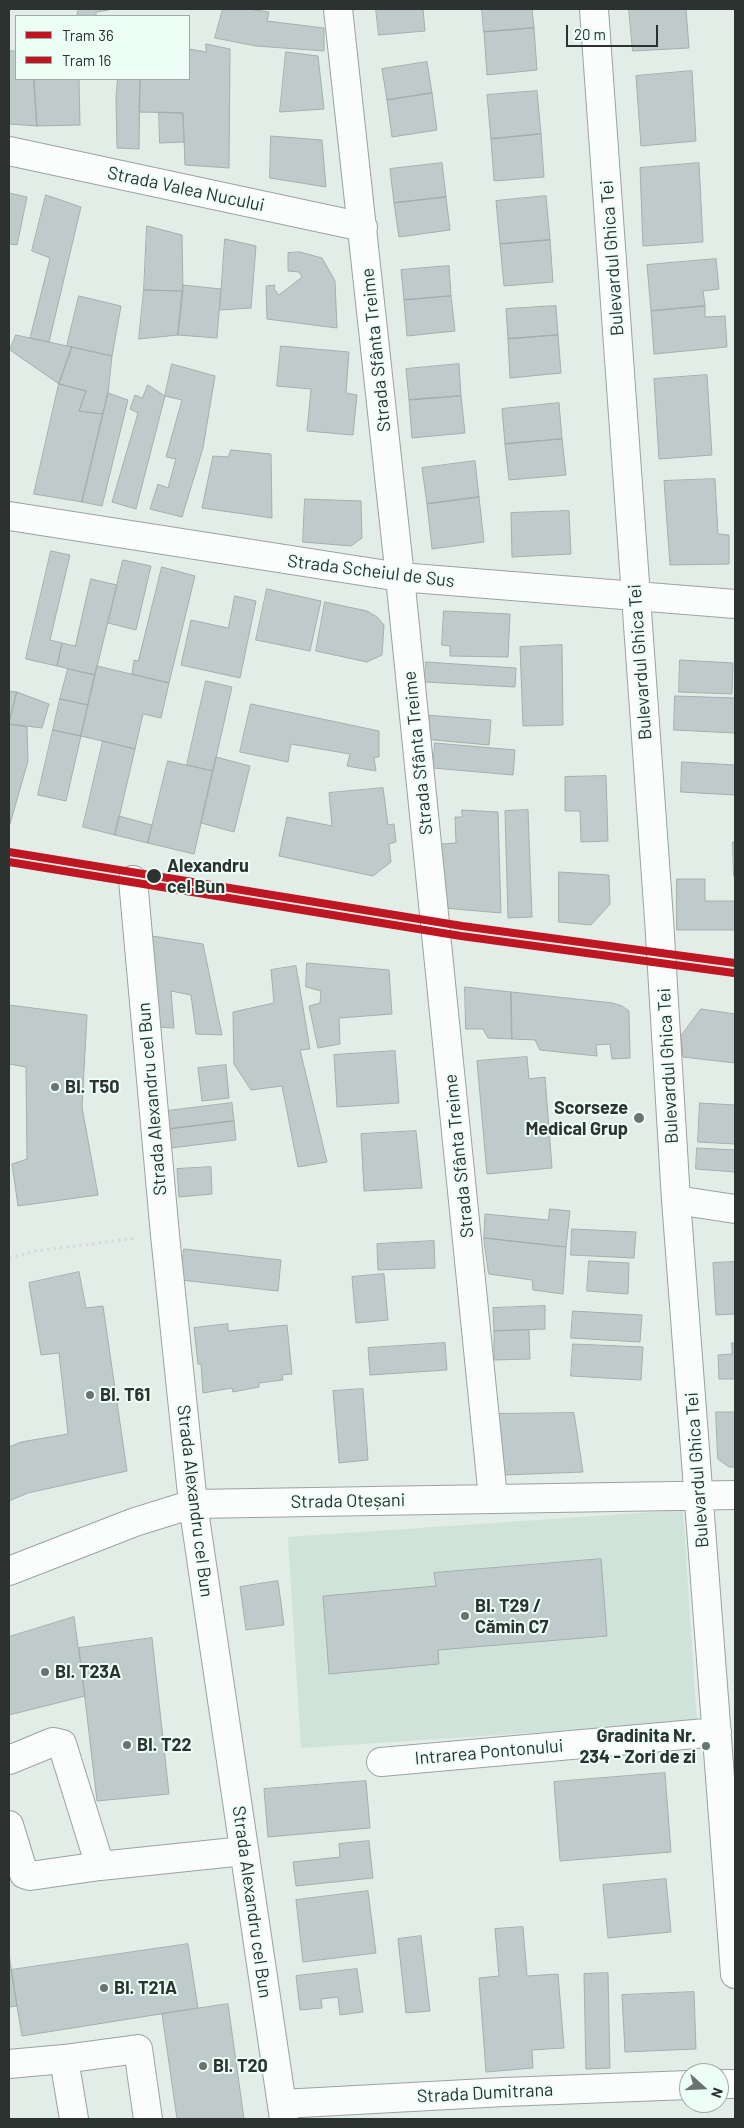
<!DOCTYPE html>
<meta charset="utf-8">
<style>
body{margin:0}
#map{position:relative;width:744px;height:2128px;overflow:hidden;background:#e2ede8;font-family:Barlow,sans-serif}
canvas{display:block}
.frame{position:absolute;inset:0;border:10px solid #2b322f;pointer-events:none}
.legend{position:absolute;left:15px;top:15px;width:175px;height:65px;box-sizing:border-box;background:#ecfef6;border:1px solid #9faca6;margin:0;padding:6px 9px;list-style:none;font-size:15px;color:#2b322f}
.legend li{display:flex;align-items:center;gap:10px;height:25px}
.legend b{width:25px;border:1px solid #9faca6}
.north{position:absolute;left:679px;top:2063px;width:50px;height:50px;box-sizing:border-box;background:#ecfef6;border:1px solid #9faca6;border-radius:50%;rotate:110deg;font-size:14px;font-weight:700;line-height:20px;text-align:center;color:#2b322f}
.north::after{content:'';display:block;margin:auto;width:18px;height:22px;background:#6b7370;clip-path:polygon(50% 0,100% 100%,50% 72%,0 100%)}
.scale{position:absolute;left:566px;top:25px;width:92px;height:22px;box-sizing:border-box;border:2px solid #2b322f;border-top:0;padding-left:6px;font-size:15px;line-height:18px;white-space:nowrap;color:#2b322f;-webkit-text-stroke:4px #ecfef6;paint-order:stroke}
</style>
<div id="map">
<canvas width="744" height="2128"></canvas>
<div class="frame"></div>
<ul class="legend">
<li><b style="height:6px;background:#be1622"></b>Tram 36</li>
<li><b style="height:6px;background:#be1622"></b>Tram 16</li>
</ul>
<div class="north">N</div>
<div class="scale">20 m</div>
</div>
<script>
const g = document.querySelector('canvas').getContext('2d');
g.lineJoin = 'round';
function fill(path, color) { g.fillStyle = color; g.fill(path, 'evenodd'); }
function stroke(path, color, width, dash) { g.strokeStyle = color; g.lineWidth = width; g.lineCap = dash ? 'butt' : 'round'; g.setLineDash(dash || []); g.stroke(path); }
function drawText(font, color, halo, rows, align = 'center') {
  g.font = font + ' Barlow,sans-serif'; g.lineWidth = 4; g.setLineDash([]); g.textBaseline = 'middle'; g.strokeStyle = halo; g.fillStyle = color; for (const [text, x, y, turn = 0] of rows) {
    g.save(); g.translate(x, y); g.rotate((+turn || 0) * Math.PI / 180); g.textAlign = isNaN(turn) ? turn : align; if (halo) g.strokeText(text, 0, 0); g.fillText(text, 0, 0); g.restore();
  }
}
fill(new Path2D(`
 M683,1510L697,1722L301,1748L288,1537Z`), '#cfe3db');
const building = new Path2D(`
 M79,9H109V10L96,12V16H77Z
 M223,9H247L269,12L267,21L324,28V51L256,46L215,38Z
 M376,9H423L425,31L379,35Z
 M482,9H532L534,28L484,32Z
 M629,9H686L689,48L633,51Z
 M534,28L537,70L487,75L484,32Z
 M206,44L230,49L229,168L185,165L183,113L139,112L140,79H189V49L206,52Z
 M9,51H16V79H34L37,126L9,124Z
 M286,52L318,56L324,109L280,112Z
 M427,62L432,93L387,100L382,69Z
 M692,71L696,141L641,146L636,76Z
 M34,79H79L80,125L37,126Z
 M118,79H140L139,149L117,148L116,98Z
 M537,91L541,134L491,139L487,95Z
 M432,93L437,130L392,137L387,100Z
 M159,112L183,113L184,142L160,143Z
 M541,134L544,177L494,181L491,139Z
 M271,136L322,140L326,187L270,178Z
 M442,163L446,197L394,203L390,169Z
 M699,163L703,242L643,246L640,168Z
 M9,193L27,197L17,245L9,244Z
 M46,195L81,207L49,342L30,338L50,258L32,251Z
 M546,196L550,240L500,244L496,201Z
 M446,197L450,230L399,237L394,203Z
 M147,226L182,235L183,291L144,290Z
 M225,239L256,246L251,308L220,310Z
 M550,240L553,282L504,286L500,244Z
 M300,252L322,258L335,281L337,328L267,319L266,286L275,285L274,289L279,295L302,277L299,272L288,271V253Z
 M716,259L719,289L703,291L705,306L651,311L647,265Z
 M449,266L451,296L404,300L401,270Z
 M183,285L221,289L217,338L178,335Z
 M144,290L183,291L178,335L139,339Z
 M79,296L121,306L112,356L67,346Z
 M451,296L455,331L407,336L404,300Z
 M556,306L558,335L508,339L506,309Z
 M705,306V317L725,316L727,347L654,354L651,311Z
 M16,335L72,347L59,384L10,350Z
 M558,335L561,373L510,378L508,339Z
 M281,346L349,352L346,393L357,395L353,435L307,431L311,389L277,386Z
 M72,347L112,356L108,393L103,414L79,411L86,391L59,384Z
 M172,364L215,376L203,448L182,517L150,509L158,484L168,488L176,459L166,457L182,400L165,396Z
 M459,364L461,396L409,400L406,369Z
 M707,375L712,455L659,459L654,379Z
 M59,384L86,391L79,411L103,414L82,502L34,494Z
 M148,385L165,396L136,509L112,502L138,413L130,409L135,395L142,398Z
 M108,393L128,400L102,506L82,502Z
 M461,396L465,433L412,438L409,400Z
 M559,403L562,439L505,444L502,409Z
 M562,439L566,475L509,480L505,444Z
 M231,450L271,454L272,518L202,508L213,456L228,457Z
 M475,461L479,497L427,504L422,468Z
 M715,479L718,534L729,535V564L670,565L664,481Z
 M479,497L484,542L432,549L427,504Z
 M305,499L361,501L362,538L351,546L303,542Z
 M569,511L571,554L512,557L511,513Z
 M51,551L70,555L50,640L62,643L57,666L26,659Z
 M123,560L151,566L136,630L108,623Z
 M162,567L195,576L169,683L132,674L134,660L138,661Z
 M91,579L117,585L95,675L57,666L62,643L75,646Z
 M267,589L321,601L310,651L256,640Z
 M235,596L256,601L240,678L181,665L191,620L228,628Z
 M325,602L367,611L377,617L384,625L382,655L367,662L316,651Z
 M444,611L510,614L508,657L450,656V646L442,645Z
 M562,645L563,725L523,726L520,647Z
 M680,660L733,663L732,694L679,692Z
 M426,662L516,668L515,687L425,682Z
 M97,666L169,683L161,718L143,714L135,749L81,736Z
 M68,669L95,675L88,705L60,699Z
 M206,681L232,687L213,771L187,765Z
 M9,691L17,692L9,723Z
 M17,692L49,704L42,728L9,724Z
 M675,696L735,698V733L674,730Z
 M60,699L88,705L81,736L53,730Z
 M251,704L379,731V757H374L376,771L347,766L350,754L291,744L288,762L240,752Z
 M426,715L491,720L489,745L423,739Z
 M9,724L27,727L28,761L10,824Z
 M53,730L81,736L66,801L38,795Z
 M103,741L135,749L115,835L83,827Z
 M435,743L515,750L513,775L433,768Z
 M216,757L250,766L234,832L201,823Z
 M168,761L213,771L194,854L148,843Z
 M682,762L735,765V795L681,792Z
 M606,776L608,841L581,842L580,811H565V777Z
 M383,788L388,825L394,824L396,842L389,844L391,862L373,876L279,856L287,817L332,826L329,793Z
 M462,810L498,812L501,913L444,908L441,844L456,843L455,817H462Z
 M528,810L532,917L508,918L505,811Z
 M119,816L152,825L148,843L115,835Z
 M733,842H735V876H734Z
 M559,872L609,875L610,904L591,925L559,922Z
 M677,879H705V901H735V930H677Z
 M146,935L203,944L222,1035L196,1034L191,995L171,991L174,1028L157,1027Z
 M307,963L389,970L392,1014L339,1018L340,1044L318,1048L309,1006L320,1003L321,991L306,987Z
 M296,966L310,1049L300,1050L327,1162L298,1167L282,1086L251,1090L234,1064L233,1012L274,1003L271,970Z
 M465,987L511,992L512,1039L488,1038L483,1029H466Z
 M511,992L613,1003L622,1006L629,1011L630,1058L612,1059L610,1044L596,1045L597,1056L540,1050L535,1040L512,1039Z
 M9,1005L87,1015L82,1107L98,1195L18,1206L12,1164L27,1159L26,1067L9,1064Z
 M701,1009L735,1014V1063L683,1057L681,1036Z
 M395,1051L399,1103L337,1107L334,1055Z
 M527,1057L529,1079L545,1077L552,1168L487,1174L477,1061Z
 M226,1065L229,1098L202,1101L198,1068Z
 M232,1103L234,1121L169,1129L167,1111Z
 M700,1103L735,1105V1144L698,1142Z
 M234,1121L236,1140L171,1148L169,1129Z
 M416,1131L422,1188L364,1191L361,1134Z
 M697,1148L735,1150V1172L696,1169Z
 M211,1167L212,1194L179,1197L177,1169Z
 M550,1209L570,1211L566,1247L484,1238L485,1214L548,1220Z
 M572,1229L636,1232L634,1258L571,1255Z
 M484,1238L566,1247L563,1294L533,1290L532,1280L489,1274Z
 M434,1241L435,1268L378,1270L377,1244Z
 M184,1249L281,1260L278,1291L181,1280Z
 M589,1261L629,1263L628,1294L587,1291Z
 M735,1262V1314L716,1315L713,1263Z
 M79,1272L86,1308L103,1306L127,1471L28,1493L9,1501V1447L21,1442L68,1434L59,1353L41,1355L29,1283Z
 M384,1274L388,1320L356,1323L352,1277Z
 M545,1306V1329L494,1331L493,1308Z
 M573,1311L642,1315L640,1342L571,1338Z
 M228,1324V1331L287,1325L292,1374L282,1375L283,1380L259,1383V1387L233,1392L232,1388L203,1393L201,1364H198L194,1328Z
 M529,1330L530,1359L494,1360V1331Z
 M445,1343L447,1370L370,1375L368,1348Z
 M732,1343H735V1379H719L718,1355L732,1354Z
 M573,1344L643,1347L641,1380L571,1376Z
 M363,1389L368,1460L339,1463L333,1391Z
 M716,1412H735V1467H729L718,1459Z
 M574,1413L583,1472L504,1475L496,1414Z
 M601,1559L607,1636L438,1650L439,1664L329,1674L323,1596L436,1586L434,1573Z
 M278,1581L284,1625L246,1630L240,1587Z
 M74,1617L85,1696L9,1715V1637Z
 M152,1638L169,1794L97,1801L79,1648Z
 M665,1773L671,1852L560,1861L554,1782Z
 M366,1781L370,1828L268,1837L264,1789Z
 M369,1841L373,1878L296,1886L293,1862L340,1857L339,1844Z
 M666,1879L671,1932L608,1938L603,1885Z
 M368,1891L376,1953L303,1962L296,1900Z
 M523,1927L527,1976L558,1974L564,2048L532,2050L533,2068L486,2072L479,1978L499,1976L495,1929Z
 M421,1936L430,2011L406,2013L398,1939Z
 M188,1944L198,2008L22,2036L11,1970Z
 M9,1954L17,2006L9,2007Z
 M357,1969L363,2012L340,2015L338,1997L321,1999L322,2008L300,2010L296,1976Z
 M608,1973L610,2068L586,2069L584,1974Z
 M694,1992L696,2049L625,2052L622,1995Z
 M228,2004L244,2119H177L162,2014Z`);
fill(building, '#becbca');
stroke(building, '#a6aeac', 1);
const minor = new Path2D(`
 M338,9L400,577L493,1498
 M594,9L659,919L676,1200L735,1974
 M9,151L363,227
 M9,516L400,577L735,604
 M133,880L165,1235L193,1504L284,2119
 M676,1200L735,1209
 M9,1571L135,1522L193,1504L735,1495
 M9,1760L53,1742L62,1744L100,1866
 M381,1762L717,1732
 M9,1825L24,1874L30,1876L100,1866L244,1851
 M64,2059L138,2049L148,2119
 M9,2064L64,2059L74,2119
 M719,2084H735
 M282,2104L504,2092L689,2085`);
stroke(minor, '#9ba39f', 30);
stroke(new Path2D(`
 M9,1258L35,1251L137,1238`), '#d7d9d9', 3, [2.5, 4]);
stroke(minor, '#fbfcfc', 28);
stroke(new Path2D(`
 M9,852L462,926L735,963`), '#be1622', 8);
stroke(new Path2D(`
 M9,862L461,936L734,973`), '#be1622', 8);
for (const [x, y, r, color] of [
 [154,876,8,"#2b322f"],
 [55,1087,5,"#6b7370"],
 [639,1118,6,"#6b7370"],
 [90,1395,5,"#6b7370"],
 [465,1616,5,"#6b7370"],
 [45,1672,5,"#6b7370"],
 [127,1745,5,"#6b7370"],
 [706,1746,5,"#6b7370"],
 [104,1988,5,"#6b7370"],
 [203,2066,5,"#6b7370"]
]) { const dot = new Path2D(); dot.arc(x, y, r, 0, 2 * Math.PI); g.fillStyle = color; g.fill(dot); stroke(dot, '#ecfef6', 2); }
drawText('18px', '#2b322f', '#ecfef6', [
 ["Strada Valea Nucului",186,189,12],
 ["Bulevardul Ghica Tei",612,258,-94],
 ["Strada Sfânta Treime",376,350,-96],
 ["Strada Scheiul de Sus",371,571,7],
 ["Bulevardul Ghica Tei",640,662,-94],
 ["Strada Sfânta Treime",418,753,-96],
 ["Bulevardul Ghica Tei",668,1066,-93],
 ["Strada Alexandru cel Bun",152,1099,-95],
 ["Strada Sfânta Treime",459,1156,-96],
 ["Bulevardul Ghica Tei",697,1470,-94],
 ["Strada Alexandru cel Bun",195,1501,83],
 ["Strada Oteșani",348,1501,-1],
 ["Intrarea Pontonului",489,1752,-5],
 ["Strada Alexandru cel Bun",252,1902,82],
 ["Strada Dumitrana",485,2093,-3]
]);
drawText('bold 18px', '#2b322f', '#ecfef6', [
 ["Alexandru",167,866],
 ["cel Bun",167,887]
], 'left');
drawText('bold 18px', '#2b322f', '#ecfef6', [
 ["Bl. T50",65,1087],
 ["Scorseze",628,1108,"right"],
 ["Medical Grup",628,1129,"right"],
 ["Bl. T61",100,1395],
 ["Bl. T29 /",475,1606],
 ["Cămin C7",475,1627],
 ["Bl. T23A",55,1672],
 ["Gradinita Nr.",696,1736,"right"],
 ["234 - Zori de zi",696,1757,"right"],
 ["Bl. T22",137,1745],
 ["Bl. T21A",114,1988],
 ["Bl. T20",213,2066]
], 'left');
</script>
